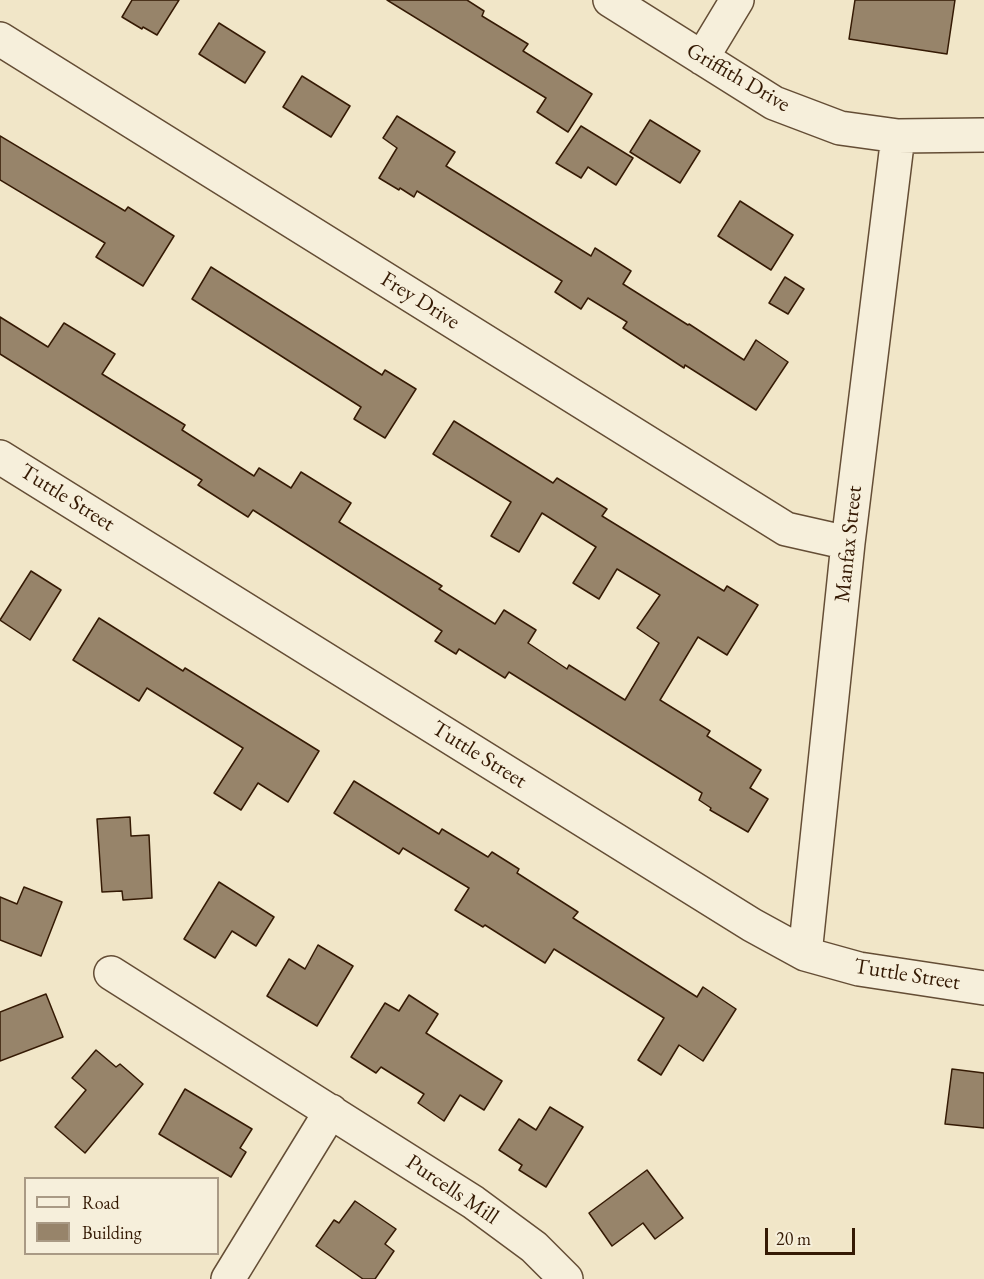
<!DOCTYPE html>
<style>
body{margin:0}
#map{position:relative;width:984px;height:1279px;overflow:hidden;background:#f1e6c8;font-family:"EB Garamond",serif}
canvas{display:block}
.legend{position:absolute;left:24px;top:1177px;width:195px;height:78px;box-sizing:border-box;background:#f6efdb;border:2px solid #a99a85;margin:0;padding:8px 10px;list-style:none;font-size:18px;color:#351a04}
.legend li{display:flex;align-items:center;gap:12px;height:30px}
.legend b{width:30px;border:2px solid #a99a85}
.scale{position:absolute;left:765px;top:1228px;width:90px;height:27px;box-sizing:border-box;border:3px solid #351a04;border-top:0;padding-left:8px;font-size:18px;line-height:21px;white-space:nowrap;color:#351a04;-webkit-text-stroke:4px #f6efdb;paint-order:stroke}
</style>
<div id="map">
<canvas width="984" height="1279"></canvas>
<ul class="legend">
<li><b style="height:8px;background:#f6efdb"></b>Road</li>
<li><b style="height:16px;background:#97846a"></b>Building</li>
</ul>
<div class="scale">20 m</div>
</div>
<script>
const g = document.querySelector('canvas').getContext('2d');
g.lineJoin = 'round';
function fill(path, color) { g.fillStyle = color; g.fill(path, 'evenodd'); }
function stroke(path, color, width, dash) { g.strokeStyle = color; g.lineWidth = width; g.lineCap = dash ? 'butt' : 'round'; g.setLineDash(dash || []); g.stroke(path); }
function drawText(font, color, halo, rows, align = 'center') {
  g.font = font + ' "EB Garamond",serif'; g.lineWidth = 5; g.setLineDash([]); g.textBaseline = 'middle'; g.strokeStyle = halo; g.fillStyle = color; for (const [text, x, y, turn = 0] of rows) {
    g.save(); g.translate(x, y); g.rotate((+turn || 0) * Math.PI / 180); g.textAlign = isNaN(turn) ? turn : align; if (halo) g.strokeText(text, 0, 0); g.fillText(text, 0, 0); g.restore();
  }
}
const building = new Path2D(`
 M132,0H179L157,35L143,27L142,29L122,17Z
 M387,0H467L484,11L482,16L528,44L523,51L592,94L568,132L537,112L546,98Z
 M855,0H955L947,54L849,39Z
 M219,23L265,52L245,83L199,54Z
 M302,76L350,106L331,137L283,107Z
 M397,116L455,152L446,166L591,256L595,248L631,271L623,284L688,325L689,324L744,360L756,340L788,362L756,410L685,365L684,368L623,328L627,322L588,298L581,309L555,292L562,281L417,191L414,197L400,188L399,190L379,178L397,148L383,138Z
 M650,120L700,151L680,183L630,152Z
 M581,126L633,158L616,185L588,167L581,178L556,163Z
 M0,136L125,211L128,207L174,236L143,286L96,257L105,243L0,180Z
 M740,201L793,235L771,270L718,236Z
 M211,267L382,375L385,370L416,389L385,438L354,419L361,407L192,299Z
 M785,277L804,289L788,314L769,303Z
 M0,317L48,347L64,323L115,354L102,374L185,425L182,430L254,476L259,468L291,488L301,472L351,503L339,522L442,586L439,589L495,624L504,610L536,630L528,643L567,669L569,665L625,700L659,643L637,628L660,595L617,569L599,599L573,583L596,547L542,513L519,552L491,536L511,502L433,454L454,421L553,483L557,478L607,509L602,516L724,591L727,586L758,605L727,655L698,637L660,700L710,731L707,736L761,770L750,788L768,799L748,832L710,810L711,808L699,800L702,793L509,672L505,678L459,649L456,654L435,641L442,631L253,510L248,517L198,485L202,480L0,354Z
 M31,571L61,590L30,640L0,620Z
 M99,618L183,671L185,668L319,751L288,802L258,783L241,810L214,793L243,748L147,688L139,701L73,660Z
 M354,781L439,834L442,829L488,857L492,852L519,869L517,873L578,912L573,918L697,997L703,987L736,1009L703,1061L679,1045L661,1075L638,1060L664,1018L554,949L545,963L485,925L483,927L455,910L469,888L403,848L399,854L334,813Z
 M130,817L131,836L149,835L152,898L123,900L122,891L102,892L97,819Z
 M219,882L274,917L256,946L232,931L215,958L184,939Z
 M24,887L62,902L41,956L0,940V897L17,904Z
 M318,945L353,966L317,1026L267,996L289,959L305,969Z
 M46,994L63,1037L0,1061V1012Z
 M409,995L438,1014L426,1033L502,1081L484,1110L460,1095L444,1121L418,1103L424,1094L381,1067L376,1073L351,1057L385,1003L399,1011Z
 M96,1050L116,1067L120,1064L143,1084L85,1153L55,1127L86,1090L72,1078Z
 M952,1069L984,1073V1128L945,1124Z
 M185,1089L252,1129L240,1148L246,1152L231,1177L159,1134Z
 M550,1107L583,1127L546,1187L519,1170L522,1165L499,1150L519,1119L536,1130Z
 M647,1170L683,1218L655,1239L643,1223L612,1246L589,1213Z
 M355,1201L396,1229L385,1244L394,1251L375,1279H363L316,1246L334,1220L339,1223Z`);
fill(building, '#97846a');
stroke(building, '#351a04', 1.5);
const minor = new Path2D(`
 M610,0L774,103L840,128L898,136L984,135
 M0,39L786,529L848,543
 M702,58L737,0
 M0,457L752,925L805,954L859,969L984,988
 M805,954L848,543L898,136
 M111,973L473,1202L534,1247L566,1279
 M228,1279L331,1111`);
stroke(minor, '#644d35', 36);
stroke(minor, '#f6efdb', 33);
drawText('22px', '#351a04', '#f6efdb', [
 ["Griffith Drive",738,78,30],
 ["Frey Drive",420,301,32],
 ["Tuttle Street",67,498,32],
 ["Manfax Street",849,544,-84],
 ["Tuttle Street",479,755,32],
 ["Tuttle Street",907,975,9],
 ["Purcells Mill",452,1190,34]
]);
</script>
